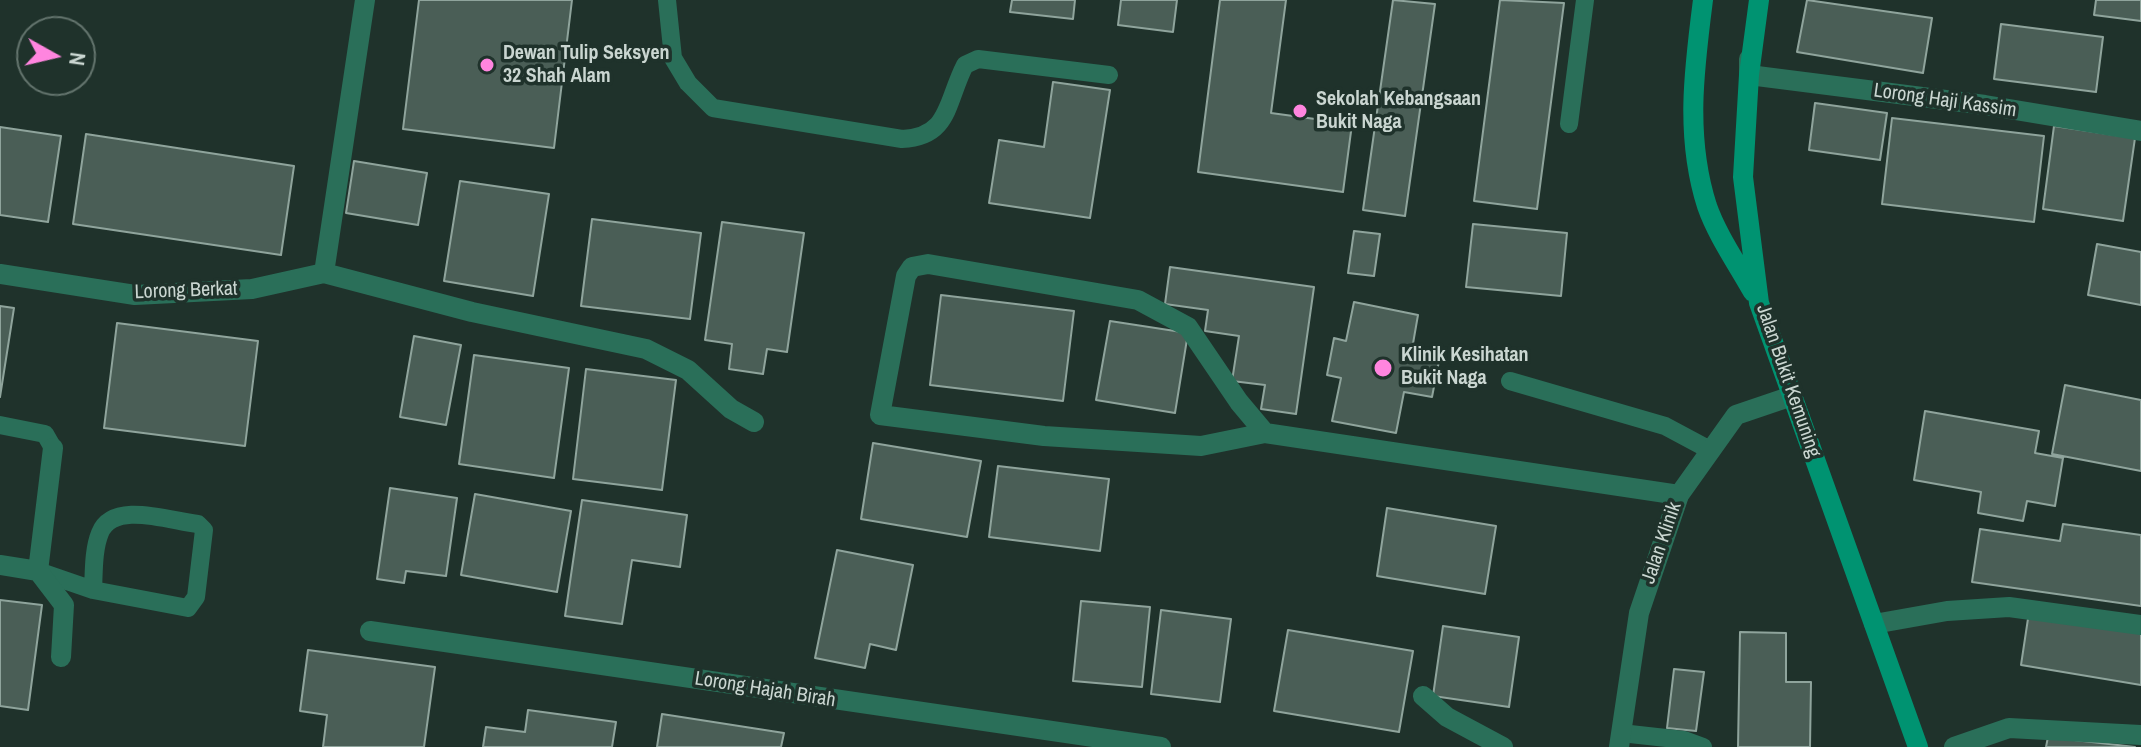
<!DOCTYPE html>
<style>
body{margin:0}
#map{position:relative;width:2141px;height:747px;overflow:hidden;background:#1f322b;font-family:"Archivo Narrow",sans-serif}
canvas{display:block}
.north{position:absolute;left:16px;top:16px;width:80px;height:80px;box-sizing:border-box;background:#1f322b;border:2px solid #63746d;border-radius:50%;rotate:98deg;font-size:22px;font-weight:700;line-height:32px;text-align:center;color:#cad6d1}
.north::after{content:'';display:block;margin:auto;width:28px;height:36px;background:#ff85df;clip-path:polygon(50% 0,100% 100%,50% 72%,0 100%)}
</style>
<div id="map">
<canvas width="2141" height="747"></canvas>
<div class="north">N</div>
</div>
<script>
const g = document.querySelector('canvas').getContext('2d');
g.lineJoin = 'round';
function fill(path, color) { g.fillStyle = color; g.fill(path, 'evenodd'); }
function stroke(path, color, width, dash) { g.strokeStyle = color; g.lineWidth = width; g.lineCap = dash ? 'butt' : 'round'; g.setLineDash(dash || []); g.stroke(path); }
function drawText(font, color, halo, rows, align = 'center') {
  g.font = font + ' "Archivo Narrow",sans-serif'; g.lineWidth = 7; g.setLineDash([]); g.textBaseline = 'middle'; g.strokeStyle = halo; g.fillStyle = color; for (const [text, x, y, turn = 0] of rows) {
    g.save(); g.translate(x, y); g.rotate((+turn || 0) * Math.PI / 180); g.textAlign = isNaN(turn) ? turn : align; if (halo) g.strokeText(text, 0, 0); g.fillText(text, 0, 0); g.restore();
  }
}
const building = new Path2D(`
 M419,0H572L554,148L403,129Z
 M1012,0H1075L1073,19L1010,12Z
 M1121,0H1177L1173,32L1118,25Z
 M1220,0H1286L1271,113L1352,124L1343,192L1198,172Z
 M1393,0L1435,4L1405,216L1363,210Z
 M1500,0L1564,3L1537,209L1474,201Z
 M1807,0L1932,18L1923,73L1797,52Z
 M2096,0H2141V21L2094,15Z
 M2001,24L2103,37L2096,92L1994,79Z
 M1053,82L1110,90L1090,218L989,203L999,140L1044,147Z
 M1815,103L1887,113L1880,160L1809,150Z
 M1892,118L2044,136L2034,222L1882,204Z
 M2054,126L2135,138L2123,221L2043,209Z
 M0,127L61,136L48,222L0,215Z
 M86,134L294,166L281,255L73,224Z
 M354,161L427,173L418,225L346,213Z
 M460,181L549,194L533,296L444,281Z
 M592,219L701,233L690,319L581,306Z
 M722,222L804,233L787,352L767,349L763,374L729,369L732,344L705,340Z
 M1473,224L1567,233L1561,296L1466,287Z
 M1354,231L1380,234L1374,276L1348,273Z
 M2097,244L2141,252V305L2088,295Z
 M1170,267L1314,287L1296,414L1261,409L1265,385L1232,381L1239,336L1205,331L1208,310L1165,304Z
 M941,295L1074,311L1063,401L930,385Z
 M1354,302L1418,315L1411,355L1439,361L1432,397L1404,392L1396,433L1332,421L1341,378L1327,375L1334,338L1346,341Z
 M0,306L14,308L0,397Z
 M1110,321L1188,333L1175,413L1096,400Z
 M117,323L258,341L245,446L104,428Z
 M414,336L461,345L446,425L400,417Z
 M474,355L569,368L554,478L459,464Z
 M586,369L676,380L662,490L573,479Z
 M2065,385L2141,400V471L2052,454Z
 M1925,411L2039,431L2035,453L2063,458L2055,506L2027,501L2023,521L1978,513L1981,492L1914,480Z
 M873,443L981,461L967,537L861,519Z
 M998,466L1109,479L1100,551L989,537Z
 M390,488L457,498L446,576L406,571L404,583L377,579Z
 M475,494L571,511L557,592L461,575Z
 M582,500L687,515L680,567L632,560L622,624L565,616Z
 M1387,508L1496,526L1485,594L1377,576Z
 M2063,524L2141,535V606L1972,582L1980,529L2060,541Z
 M837,550L913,565L896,650L870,644L865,668L815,658Z
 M0,600L42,605L28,710L0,706Z
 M1081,601L1150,607L1142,687L1073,681Z
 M1161,610L1231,619L1220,702L1151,694Z
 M2029,612L2141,631V685L2021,665Z
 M1443,626L1519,637L1509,707L1433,696Z
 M1288,630L1413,651L1399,732L1274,711Z
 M1740,632L1786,633V682H1811L1810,747H1738Z
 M308,650L435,667L424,747H323L327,715L300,711Z
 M1674,669L1704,672L1696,731L1667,728Z
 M528,710L616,722L612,747H483L486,727L525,732Z
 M662,714L784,733L781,747H657Z
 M2048,737L2135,747H2046Z`);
fill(building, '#4a5e56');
stroke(building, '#8fa49c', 2);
stroke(new Path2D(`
 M667,0L673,58L688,83L713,108L902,139C950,137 946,102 965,65L978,59L1109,75
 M1569,124L1585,0
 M1510,381L1665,426L1708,449
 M0,425L45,434L53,448
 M38,571L93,590L188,608L196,597L204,530L198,524C170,521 113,500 100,533C93,550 94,573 93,590
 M1621,733L1684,740L1703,747`), '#2a6f59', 18);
stroke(new Path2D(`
 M1749,59V75L1985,105L2141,131
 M324,273L365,0
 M0,274L135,295L252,289L324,273L472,312L646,349L688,370L731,409L754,422
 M1265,433L1201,446L1044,436L880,415L906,276L912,267L928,264L1138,300L1188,327L1239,402L1265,433L1679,495
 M53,448L38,571L64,605L61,657
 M0,565L38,571
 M1874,624L1947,611L2009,607L2141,625
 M370,631L1161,747
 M1423,696L1447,717L1503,747
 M1954,747L2009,728L2141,735`), '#2a6f59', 20);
stroke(new Path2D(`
 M1619,747L1639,613L1679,495L1736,415L1792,396`), '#2a6f59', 20);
stroke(new Path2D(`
 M1703,0C1694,70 1685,137 1707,206C1717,235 1738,265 1753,292
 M1759,0L1749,75L1743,177L1759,303L1918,747`), '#009371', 20);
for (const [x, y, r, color] of [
 [487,65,8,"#ff85df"],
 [1300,111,8,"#ff85df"],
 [1383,368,10,"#ff85df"]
]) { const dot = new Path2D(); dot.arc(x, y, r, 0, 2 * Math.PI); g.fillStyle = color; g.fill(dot); stroke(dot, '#1f322b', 3); }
drawText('bold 20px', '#cad6d1', '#1f322b', [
 ["Dewan Tulip Seksyen",503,54],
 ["32 Shah Alam",503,77],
 ["Sekolah Kebangsaan",1316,100],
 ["Bukit Naga",1316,123],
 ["Klinik Kesihatan",1401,356],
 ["Bukit Naga",1401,379]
], 'left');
drawText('20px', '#cad6d1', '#1f322b', [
 ["Lorong Haji Kassim",1945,101,8],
 ["Lorong Berkat",186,291,-2],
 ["Jalan Bukit Kemuning",1788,381,71],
 ["Jalan Klinik",1662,543,-71],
 ["Lorong Hajah Birah",765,690,9]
]);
</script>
